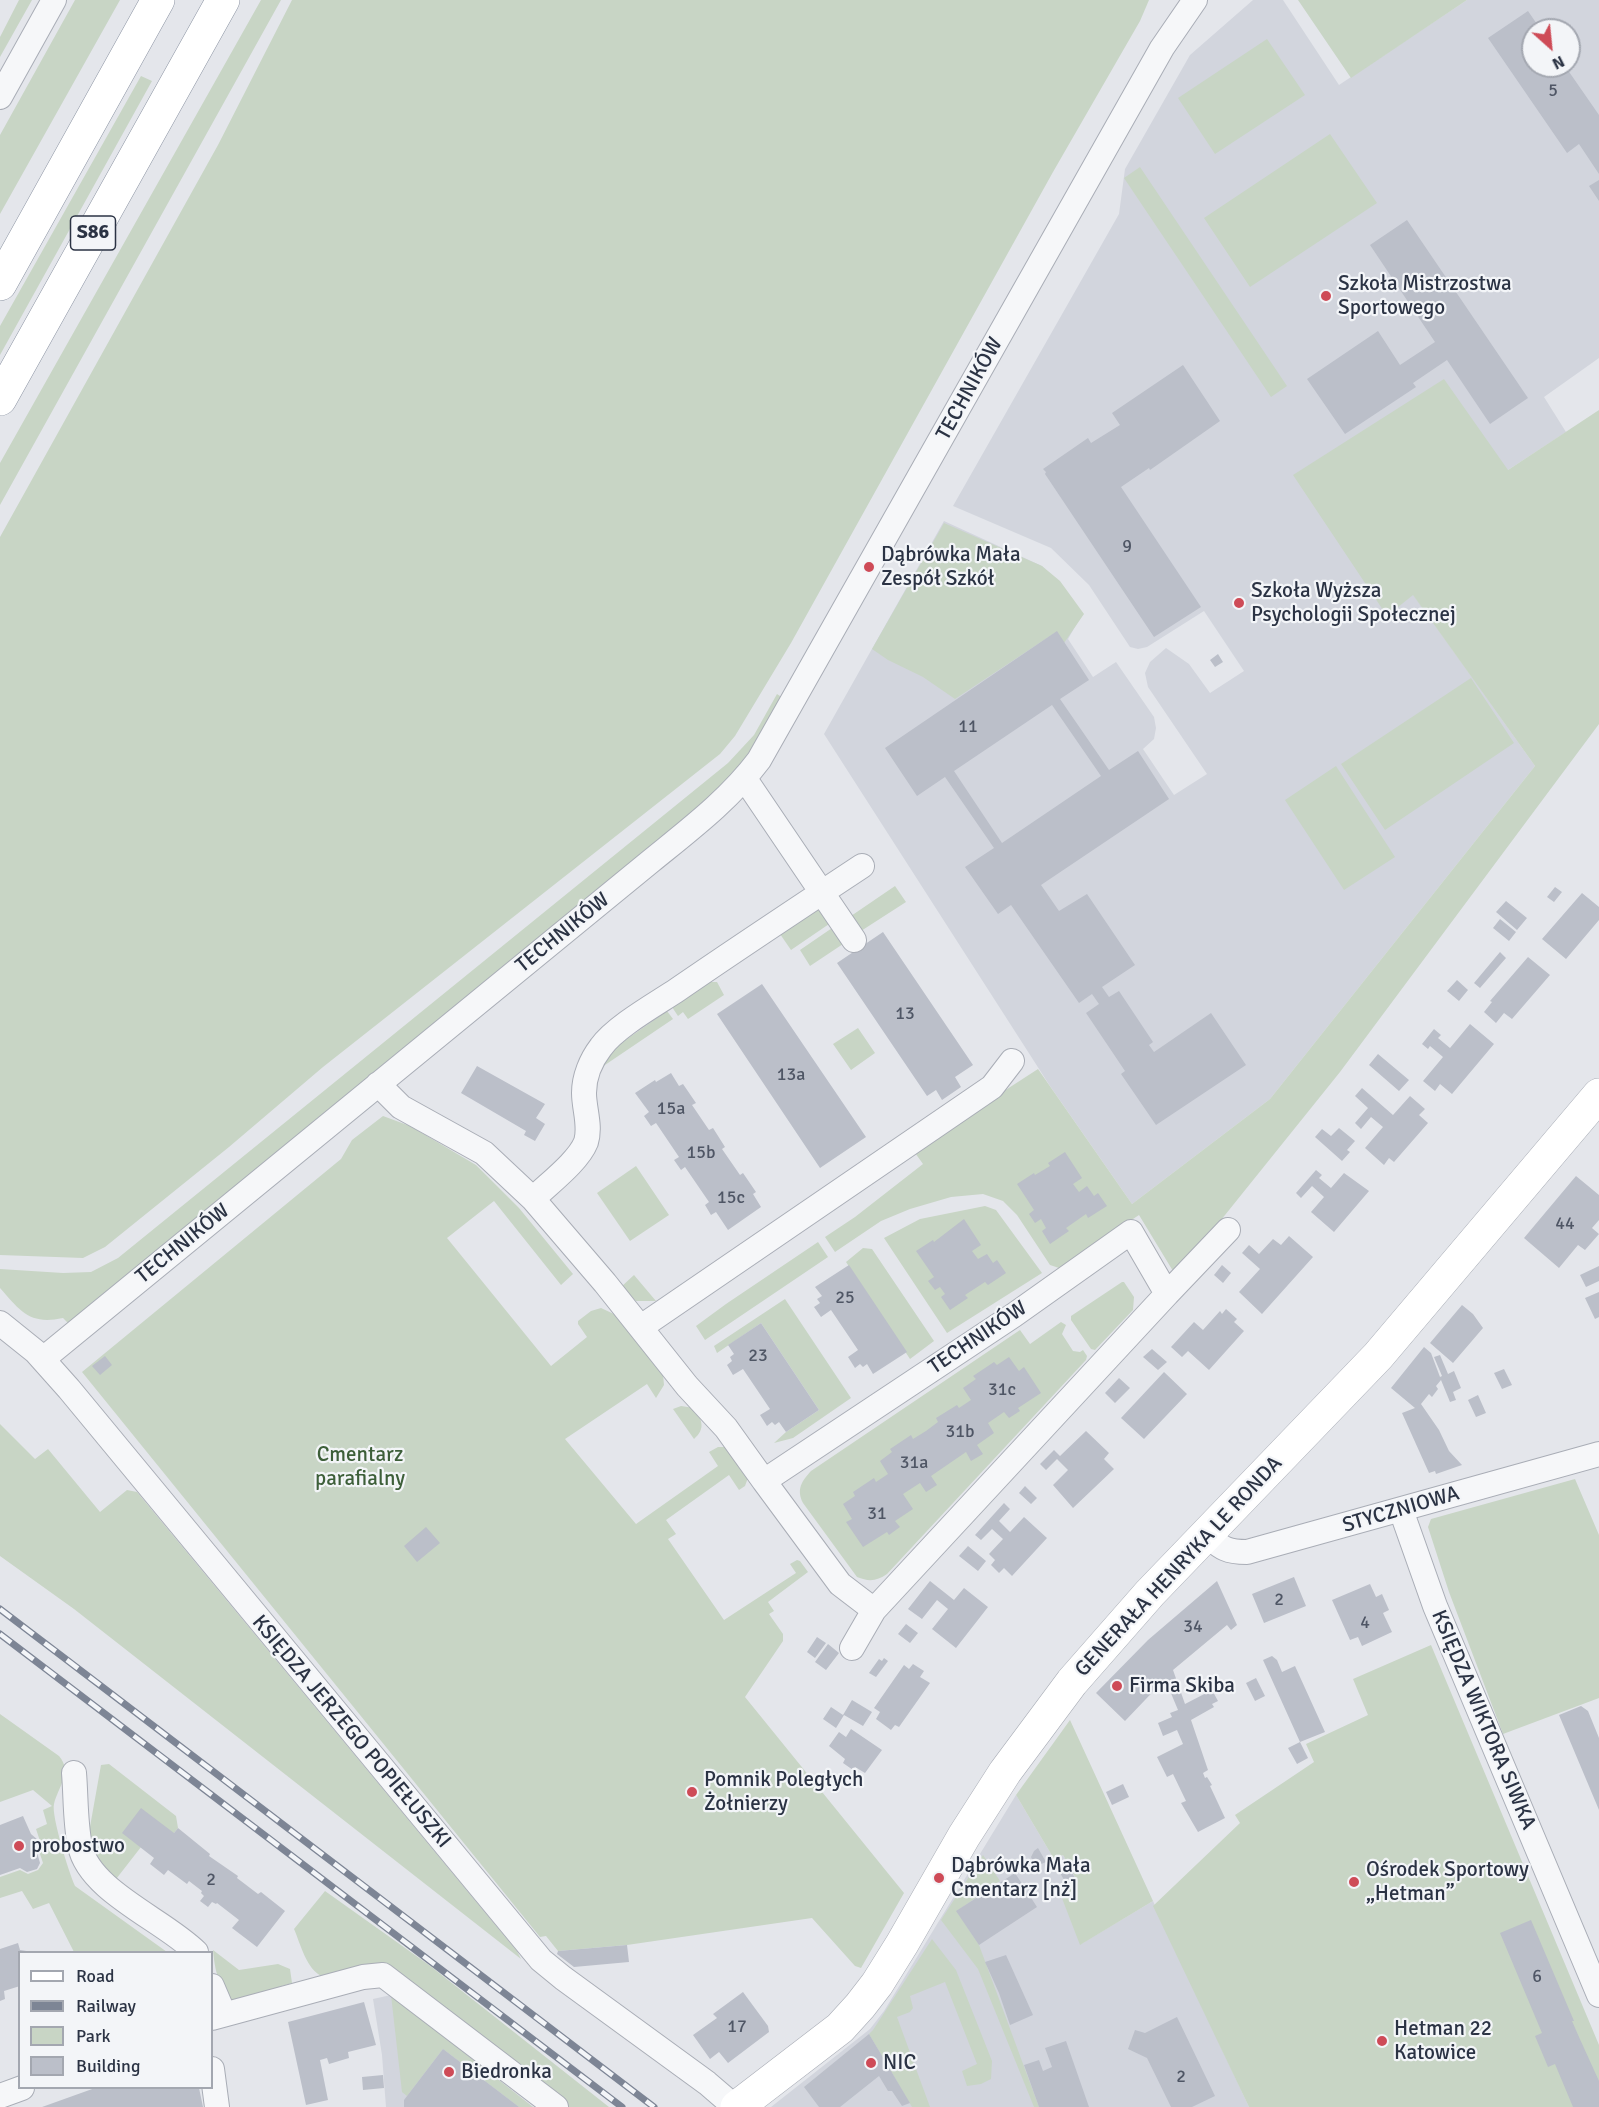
<!DOCTYPE html>
<meta charset="utf-8">
<style>
body{margin:0}
#map{position:relative;width:1599px;height:2107px;overflow:hidden;background:#e4e6eb;font-family:Signika,sans-serif}
canvas{display:block}
.legend{position:absolute;left:18px;top:1951px;width:195px;height:138px;box-sizing:border-box;background:#f3f5f8;border:2px solid #a3a7b0;margin:0;padding:8px 10px;list-style:none;font-size:18px;color:#2b3344}
.legend li{display:flex;align-items:center;gap:12px;height:30px}
.legend b{width:30px;border:2px solid #a3a7b0}
.north{position:absolute;left:1521px;top:18px;width:60px;height:60px;box-sizing:border-box;background:#f3f5f8;border:2px solid #a3a7b0;border-radius:50%;rotate:153deg;font-size:16px;font-weight:700;line-height:24px;text-align:center;color:#2b3344}
.north::after{content:'';display:block;margin:auto;width:21px;height:27px;background:#ce4b57;clip-path:polygon(50% 0,100% 100%,50% 72%,0 100%)}
</style>
<div id="map">
<canvas width="1599" height="2107"></canvas>
<ul class="legend">
<li><b style="height:8px;background:#fff"></b>Road</li>
<li><b style="height:8px;background:#7d8595"></b>Railway</li>
<li><b style="height:16px;background:#c8d5c5"></b>Park</li>
<li><b style="height:16px;background:#bbbfc9"></b>Building</li>
</ul>
<div class="north">N</div>
</div>
<script>
const g = document.querySelector('canvas').getContext('2d');
g.lineJoin = 'round';
function fill(path, color) { g.fillStyle = color; g.fill(path, 'evenodd'); }
function stroke(path, color, width, dash) { g.strokeStyle = color; g.lineWidth = width; g.lineCap = dash ? 'butt' : 'round'; g.setLineDash(dash || []); g.stroke(path); }
function drawText(font, color, halo, rows, align = 'center') {
  g.font = font + ' Signika,sans-serif'; g.lineWidth = 4.5; g.setLineDash([]); g.textBaseline = 'middle'; g.strokeStyle = halo; g.fillStyle = color; for (const [text, x, y, turn = 0] of rows) {
    g.save(); g.translate(x, y); g.rotate((+turn || 0) * Math.PI / 180); g.textAlign = isNaN(turn) ? turn : align; if (halo) g.strokeText(text, 0, 0); g.fillText(text, 0, 0); g.restore();
  }
}
fill(new Path2D(`
 M1253,0H1283L1339,85L1467,0H1599V358L1544,397L1566,432L1508,470L1386,616L1413,594L1535,766L1270,1099L1132,1204L1050,1086L824,734L944,521L1042,566L1083,613L1068,639L1093,677L1116,662L1154,717L1156,728L1154,739L1143,749L1174,795L1207,774L1148,687L1145,673L1150,662L1166,648L1189,664L1210,693L1244,671L1204,611L1147,647L1138,649L1130,647L1089,585L1051,548L953,506L1119,214L1125,169L1190,55ZM1533,30H1569V66H1533Z
 M1016,1795L1054,1859L1063,1855L1079,1882L1081,1944L1153,1901L1249,2107H771L870,2029L884,2011Z
 M391,1995L533,2107H386L382,2055L373,1999Z`), '#d2d5dd');
fill(new Path2D(`
 M19,0H32L0,57V37Z
 M75,0H120L0,214V135Z
 M261,0H281L0,505V463Z
 M292,0H1149L1140,21L1053,172L791,643L735,736L720,754L323,1067L229,1147L105,1247L83,1258L0,1255V537L218,145Z
 M1298,0H1467L1351,78Z
 M1267,39L1305,95L1215,154L1178,98Z
 M141,76L152,81L0,355V326Z
 M1330,134L1377,203L1250,287L1204,218Z
 M1140,167L1287,386L1271,397L1124,178Z
 M1444,379L1508,470L1599,410V724L1340,1072L1176,1276L1139,1215L1059,1268L1050,1265L1017,1215L1003,1201L983,1194L951,1197L910,1209L881,1221L835,1252L825,1237L855,1217L923,1164L913,1150L1038,1069L1132,1204L1270,1099L1535,766L1413,595L1387,616L1293,475Z
 M944,523L1042,566L1060,581L1084,614L1064,643L1056,632L955,699L923,677L888,660L872,649Z
 M1471,678L1514,743L1385,830L1341,764Z
 M777,694L783,698C763,731 745,763 718,791L68,1323L63,1318C30,1325 21,1312 0,1288V1269L63,1273L91,1272L118,1258L728,763L754,735Z
 M1336,766L1395,857L1344,890L1285,800Z
 M895,886L906,902L861,931L851,916Z
 M816,910L825,911L832,922L791,950L780,934Z
 M835,926L846,942L810,966L800,950Z
 M710,982H717L724,995L688,1019L683,1012L678,1016L672,1007Z
 M667,1011L673,1019L602,1067L617,1046Z
 M858,1028L875,1053L851,1070L833,1044Z
 M383,1116L410,1126L476,1165L519,1208L573,1274L561,1285L494,1201L447,1238L551,1366L587,1337L578,1324V1321L591,1311L601,1308L616,1315L663,1374L664,1385L656,1398L647,1384L565,1439L636,1524L718,1466L709,1452L718,1447H725L749,1475L745,1486L739,1490L729,1475L666,1520L676,1534L668,1539L724,1620L796,1573L790,1564L797,1560L800,1561L808,1572L768,1602L774,1611L769,1614L783,1634V1641L745,1697L904,1893L861,1968L855,1966L812,1918L627,1945L558,1951L546,1936L540,1937L82,1372L324,1173L341,1159L352,1140Z
 M636,1166L669,1215L630,1241L597,1193Z
 M985,1206L996,1210L1042,1273L947,1333L884,1238L920,1219Z
 M818,1242L828,1257L705,1340L696,1326L726,1304Z
 M863,1248L872,1249L934,1341L910,1359L846,1262Z
 M634,1275L656,1301H636L621,1287Z
 M1122,1282H1124L1134,1297L1133,1310L1095,1350L1091,1349L1071,1320V1316Z
 M785,1299L851,1398L793,1438L774,1443L786,1432L819,1410L761,1323L717,1353L714,1346Z
 M1061,1322L1066,1325L1062,1334L1073,1351L1080,1352L1083,1350L1087,1356L1086,1360L887,1574C877,1581 869,1582 857,1577L803,1503C796,1489 802,1481 811,1471L1020,1330L1030,1344Z
 M681,1406L694,1408C702,1419 706,1429 694,1439L673,1409Z
 M0,1424L35,1459L48,1449L100,1512L127,1490L137,1492L517,1951L521,1959L74,1609L0,1556Z
 M1575,1479L1599,1535V1698L1503,1734L1449,1592L1428,1527L1431,1519Z
 M1431,1645L1599,2045V2107H1249L1153,1906L1240,1823L1235,1815L1314,1762L1306,1744L1368,1715L1353,1679Z
 M0,1714L59,1756C73,1772 58,1787 54,1804C51,1815 69,1873 75,1886L167,1952H74L49,1903L33,1909L22,1891L0,1898V1877L20,1870L28,1874L38,1870L43,1863L39,1851L41,1844L36,1829L47,1824L43,1810L52,1806L33,1790L0,1802Z
 M1070,1720L1153,1901L1080,1945L1060,1893L1078,1882L1063,1855L1054,1859L1016,1795Z
 M109,1764L176,1816L178,1828L174,1833L141,1847L113,1883L96,1869L88,1838L101,1765Z
 M983,1855L1000,1881L957,1911L979,1945L1039,2107H1034L978,1969L941,1920Z
 M325,1891L429,1965L609,2107H568L401,1978L323,1977C306,1969 301,1945 294,1929Z
 M932,1939L956,1970L992,2061L991,2079L981,2084L967,2086L962,2071L977,2064L945,1982L910,1996L913,2008L910,2012L897,2017L930,2107H912L869,2034L873,2030Z
 M213,1950L239,1970L278,1964L290,1969L292,1983L232,2001C218,1985 215,1971 213,1950Z
 M391,1995L533,2107H519L443,2049L407,2096L402,2092Z`), '#c8d5c5');
fill(new Path2D(`
 M1528,11L1541,30H1533V66H1565L1599,115V174L1579,144L1567,153L1488,38Z
 M1599,180V201L1589,186Z
 M1407,220L1528,398L1490,424L1447,360L1413,383L1416,387L1345,434L1307,379L1378,331L1400,365L1435,342L1370,245Z
 M1183,365L1220,421L1150,470L1149,468L1121,487L1201,607L1154,637L1045,474L1046,472L1043,469L1088,438L1091,443L1120,425L1112,413Z
 M1057,631L1089,680L1060,699L1109,770L1138,751L1169,799L1041,885L1059,911L1087,894L1135,965L1102,987L1109,997L1119,991L1153,1042L1149,1045L1154,1052L1211,1013L1246,1065L1156,1125L1121,1074L1125,1071L1086,1013L1099,1004L1092,994L1079,1003L1011,905L998,914L965,867L994,848L945,777L917,796L885,748ZM1052,705L1101,776L1002,843L954,771Z
 M1218,654L1223,662L1215,667L1210,660Z
 M1555,887L1562,892L1554,902L1547,897Z
 M1582,893L1599,907V920L1566,959L1542,939Z
 M1506,901L1527,918L1517,930L1496,912Z
 M1500,919L1516,932L1509,941L1493,928Z
 M883,932L973,1065L955,1077L961,1087L942,1100L936,1090L927,1096L837,963Z
 M1500,952L1506,958L1480,988L1474,983Z
 M1528,957L1550,975L1512,1019L1504,1013L1496,1023L1484,1012L1492,1002L1490,1001Z
 M1457,980L1468,990L1459,1001L1447,991Z
 M762,984L866,1137L820,1168L717,1014Z
 M1470,1024L1494,1044L1452,1094L1440,1084L1435,1091L1423,1081L1443,1057L1430,1046L1428,1049L1422,1044L1434,1029L1441,1035L1438,1038L1450,1048Z
 M1378,1054L1409,1080L1399,1091L1369,1065Z
 M477,1066L545,1104L536,1118L545,1124L535,1141L524,1135L526,1131L461,1093Z
 M671,1073L679,1086L683,1084L696,1103L692,1105L709,1130L713,1128L725,1147L722,1149L740,1175L743,1173L756,1192L753,1194L761,1207L728,1230L716,1212L711,1215L705,1205L709,1202L685,1167L681,1170L674,1160L679,1157L656,1123L651,1126L644,1116L649,1112L635,1093L655,1080L656,1082Z
 M1362,1088L1393,1115L1410,1096L1425,1109L1419,1115L1428,1123L1394,1162L1389,1158L1384,1165L1365,1148L1383,1127L1371,1117L1361,1129L1355,1123L1368,1108L1355,1096Z
 M1339,1128L1355,1141L1347,1150L1350,1152L1342,1161L1315,1137L1322,1129L1331,1136Z
 M1065,1152L1082,1178L1073,1184L1079,1192L1087,1186L1094,1196L1098,1193L1107,1206L1088,1218L1086,1214L1066,1228L1069,1231L1050,1244L1042,1231L1046,1228L1041,1219L1035,1223L1029,1214L1034,1210L1017,1184L1034,1173L1035,1175L1050,1166L1048,1163Z
 M1316,1170L1322,1175L1319,1178L1331,1188L1344,1173L1369,1191L1334,1232L1311,1212L1324,1197L1312,1186L1301,1198L1296,1193Z
 M1576,1176L1599,1195V1220L1592,1228L1599,1234L1585,1250L1578,1245L1559,1268L1524,1238Z
 M964,1219L981,1245L972,1251L978,1259L987,1254L993,1263L997,1260L1006,1273L988,1285L985,1282L965,1295L968,1298L950,1310L941,1297L945,1294L940,1287L935,1290L928,1281L934,1277L916,1251L933,1240L934,1242Z
 M1289,1236L1313,1257L1262,1314L1239,1292L1260,1269L1242,1253L1249,1245L1259,1254L1273,1239L1281,1245Z
 M849,1265L907,1352L873,1374L867,1364L863,1367L860,1364L855,1368L848,1357L858,1350L831,1310L821,1317L814,1307L820,1303L817,1299L822,1296L815,1287Z
 M1222,1265L1231,1273L1223,1283L1214,1275Z
 M1599,1266V1281L1586,1287L1580,1275Z
 M1599,1292V1317L1595,1319L1585,1298Z
 M1462,1305L1473,1314L1483,1328L1453,1363L1430,1343Z
 M1226,1309L1237,1319L1234,1322L1244,1331L1209,1370L1188,1351L1182,1357L1171,1347L1194,1322L1203,1330L1220,1311L1222,1314Z
 M761,1323L819,1410L786,1432L779,1422L775,1425L772,1422L767,1426L760,1415L770,1409L743,1369L733,1375L727,1365L732,1361L730,1357L734,1354L728,1345Z
 M1424,1347L1431,1353L1440,1377L1442,1376L1434,1357L1440,1355L1448,1374L1454,1371L1461,1388L1453,1392L1456,1400L1450,1402L1441,1380L1436,1386L1438,1389L1432,1397L1429,1394L1421,1404L1439,1430L1449,1451L1462,1465L1436,1474L1435,1471L1429,1473L1402,1413L1415,1408L1391,1388Z
 M1152,1349L1167,1362L1158,1370L1143,1357Z
 M105,1356L112,1365L100,1375L92,1366Z
 M1009,1357L1019,1371L1024,1367L1041,1393L1018,1408L1020,1411L1009,1418L1004,1412L988,1423L994,1433L977,1445L983,1454L971,1461L966,1452L931,1476L937,1485L926,1492L920,1483L903,1494L913,1509L895,1521L900,1527L889,1535L887,1532L863,1547L846,1522L852,1519L843,1504L855,1496L853,1492L874,1478L876,1482L888,1474L880,1461L892,1452L890,1449L911,1435L913,1439L926,1431L938,1422L936,1418L957,1405L959,1408L971,1400L963,1388L976,1379L973,1376L994,1362L997,1365Z
 M1504,1369L1512,1385L1502,1389L1494,1373Z
 M1164,1372L1187,1394L1144,1439L1121,1418Z
 M1119,1378L1130,1388L1115,1403L1105,1393Z
 M1478,1395L1486,1413L1476,1417L1468,1400Z
 M1086,1431L1109,1453L1104,1459L1114,1469L1073,1508L1053,1485L1068,1470L1057,1459L1046,1470L1040,1464L1054,1450L1060,1456Z
 M1025,1486L1037,1498L1031,1504L1019,1493Z
 M1004,1503L1010,1509L999,1521L1010,1532L1024,1517L1047,1538L1012,1576L1004,1568L999,1573L991,1565L995,1560L989,1554L1003,1539L992,1529L981,1540L975,1535Z
 M426,1527L440,1543L417,1562L404,1546Z
 M968,1546L986,1561L978,1571L959,1556Z
 M1294,1577L1306,1606L1264,1623L1252,1594Z
 M930,1581L954,1600L964,1588L988,1607L956,1648L932,1629L948,1609L937,1600L922,1619L908,1609Z
 M1217,1581L1237,1625L1231,1630L1227,1625L1173,1670L1185,1704L1212,1690L1218,1701L1212,1704L1214,1707L1191,1720L1208,1770L1203,1773L1205,1778L1207,1777L1212,1785L1210,1786L1225,1818L1198,1832L1181,1803L1186,1801L1173,1774L1167,1777L1157,1757L1183,1744L1177,1730L1163,1736L1158,1723L1172,1717L1170,1713L1178,1710L1165,1679L1125,1721L1096,1693L1148,1640Z
 M1370,1584L1376,1597L1382,1594L1389,1610L1383,1613L1392,1632L1362,1646L1358,1637L1350,1640L1332,1600Z
 M906,1624L918,1633L910,1643L898,1634Z
 M817,1637L826,1643L815,1658L807,1652Z
 M828,1644L839,1653L826,1670L815,1662Z
 M1272,1656L1277,1660L1282,1672L1295,1666L1325,1732L1300,1742L1263,1660Z
 M884,1658L888,1661L876,1677L869,1673L879,1659L882,1661Z
 M913,1664L924,1671L920,1677L930,1683L899,1727L895,1725L891,1730L876,1719L880,1712L874,1708L904,1665L909,1669Z
 M1256,1678L1265,1696L1255,1701L1246,1683Z
 M852,1700L872,1712L863,1726L844,1715L836,1728L823,1719L831,1707L843,1715Z
 M1581,1706L1588,1711L1599,1738V1810L1559,1715Z
 M851,1729L882,1750L865,1773L855,1767L853,1770L843,1763L845,1759L829,1746L839,1732L846,1737Z
 M1300,1742L1308,1758L1297,1764L1288,1748Z
 M1123,1784L1129,1797L1112,1805L1106,1792Z
 M141,1808L174,1833L178,1828L210,1854L209,1856L238,1876L237,1878L258,1894L261,1892L285,1911L257,1947L232,1928L239,1920L217,1903L216,1904L212,1902L208,1907L200,1901L204,1896L201,1893L202,1891L189,1881L187,1884L168,1870L164,1875L150,1864L154,1858L122,1833Z
 M23,1816L31,1834L38,1840L36,1849L40,1863L37,1869L27,1872L20,1868L0,1875V1825Z
 M1038,1848L1046,1862L1039,1865L1034,1864L1031,1857L1034,1851Z
 M1066,1863L1075,1878L1066,1883L1057,1868Z
 M1015,1873L1037,1907L979,1945L956,1911Z
 M1531,1920L1574,2021H1572L1579,2037L1599,2081V2107H1573L1555,2064L1548,2067L1535,2036L1542,2033L1500,1933Z
 M18,1943L20,1950L33,1952H20V1986L4,1991L5,1999L0,2001V1949Z
 M627,1945L629,1962L574,1967L557,1954L558,1951Z
 M1006,1955L1033,2015L1010,2025L999,1993L985,1962Z
 M743,1992L768,2026L769,2032L728,2063L719,2052L710,2059L693,2035L717,2018L713,2014Z
 M364,2002L376,2045L348,2052L349,2058L329,2064L327,2058L320,2060L328,2100L306,2105L288,2022Z
 M1177,2017L1215,2096L1192,2107H1171L1147,2058L1128,2049L1135,2030L1145,2033Z
 M869,2034L910,2103L902,2106L892,2091H888L879,2076L840,2107H819L804,2087Z
 M1066,2041L1089,2107H1039L1024,2065L1039,2060L1043,2071L1052,2067L1045,2048Z
 M443,2049L519,2107H404V2100Z
 M383,2075L384,2088L363,2090L362,2077Z
 M95,2088H199L203,2107H42Z`), '#bbbfc9');
const street = new Path2D(`
 M0,97L54,0
 M745,779L854,940
 M378,1084L401,1107L484,1153L533,1199L605,1283L687,1386L726,1428L764,1481L1014,1315L1131,1232L1167,1294L874,1610L852,1648
 M533,1199C548,1184 578,1162 586,1142C591,1126 584,1109 584,1093C584,1077 591,1060 601,1047C615,1027 656,1004 677,990C738,948 800,907 862,866
 M1167,1294L1228,1230
 M0,1323L36,1352L69,1389L541,1960L563,1978L707,2083L735,2107
 M641,1327L992,1087L1012,1061
 M43,1359L651,861C689,830 729,800 759,760L1162,48L1195,0
 M764,1481L840,1584L874,1610
 M1401,1510L1435,1606L1599,1995
 M1206,1535C1222,1548 1226,1552 1247,1552L1599,1454
 M74,1773C76,1796 75,1822 80,1846C89,1891 164,1920 196,1952
 M212,1986L224,2014
 M212,2018L363,1977L383,1975L556,2107
 M212,2069L217,2107
 M0,2096L22,2088`);
const secondary = new Path2D(`
 M737,2107L840,2028L860,2006L877,1984L902,1944L964,1836L1005,1772L1072,1682L1150,1593L1378,1356L1599,1095`);
const highway = new Path2D(`
 M0,284L158,0
 M0,399L223,0`);
stroke(street, '#a9adb6', 26);
stroke(secondary, '#a9adb6', 34);
stroke(highway, '#8b93a2', 34);
stroke(street, '#f6f7f9', 24);
stroke(secondary, '#fff', 33);
stroke(highway, '#fff', 33);
const rail = new Path2D(`
 M0,1609L654,2107
 M0,1634L622,2107`);
stroke(rail, '#7d8595', 7);
stroke(rail, '#f3f5f8', 4.5, [14]);
for (const [x, y, r, color] of [
 [1326,296,6,"#ce4b57"],
 [869,567,6,"#ce4b57"],
 [1239,603,6,"#ce4b57"],
 [1117,1686,6,"#ce4b57"],
 [692,1792,6,"#ce4b57"],
 [19,1846,6,"#ce4b57"],
 [939,1878,6,"#ce4b57"],
 [1354,1882,6,"#ce4b57"],
 [1382,2041,6,"#ce4b57"],
 [871,2063,6,"#ce4b57"],
 [449,2072,6,"#ce4b57"]
]) { const dot = new Path2D(); dot.arc(x, y, r, 0, 2 * Math.PI); g.fillStyle = color; g.fill(dot); stroke(dot, '#f3f5f8', 2); }
drawText('18px', '#4f5665', null, [
 ["5",1553,91],
 ["9",1127,547],
 ["11",968,727],
 ["13",905,1014],
 ["13a",791,1075],
 ["15a",671,1109],
 ["15b",701,1153],
 ["15c",731,1198],
 ["44",1565,1224],
 ["25",845,1298],
 ["23",758,1356],
 ["31c",1002,1390],
 ["31b",960,1432],
 ["31a",914,1463],
 ["31",877,1514],
 ["2",1279,1600],
 ["4",1365,1623],
 ["34",1193,1627],
 ["2",211,1880],
 ["6",1537,1977],
 ["17",737,2027],
 ["2",1181,2077]
]);
for (const [x, y, w] of [
 [93,233,45]
]) { const box = new Path2D(); box.roundRect(x - w / 2, y - 17, w, 34, 4.5); g.fillStyle = '#f3f5f8'; g.fill(box); stroke(box, '#2b3344', 1.5); }
drawText('bold 20px', '#2b3344', null, [
 ["S86",93,233]
]);
drawText('21px', '#2b3344', '#f3f5f8', [
 ["Szkoła Mistrzostwa",1338,284],
 ["Sportowego",1338,308],
 ["Dąbrówka Mała",881,555],
 ["Zespół Szkół",881,579],
 ["Szkoła Wyższa",1251,591],
 ["Psychologii Społecznej",1251,615],
 ["Firma Skiba",1129,1686],
 ["Pomnik Poległych",704,1780],
 ["Żołnierzy",704,1804],
 ["probostwo",31,1846],
 ["Dąbrówka Mała",951,1866],
 ["Cmentarz [nż]",951,1890],
 ["Ośrodek Sportowy",1366,1870],
 ["„Hetman”",1366,1894],
 ["Hetman 22",1394,2029],
 ["Katowice",1394,2053],
 ["NIC",883,2063],
 ["Biedronka",461,2072]
], 'left');
drawText('21px', '#2b3344', '#f3f5f8', [
 ["TECHNIKÓW",970,389,-61],
 ["TECHNIKÓW",563,933,-39],
 ["TECHNIKÓW",183,1244,-39],
 ["TECHNIKÓW",978,1338,-34],
 ["STYCZNIOWA",1401,1510,-16],
 ["GENERAŁA HENRYKA LE RONDA",1179,1567,-47],
 ["KSIĘDZA WIKTORA SIWKA",1483,1720,67],
 ["KSIĘDZA JERZEGO POPIEŁUSZKI",351,1732,50]
]);
drawText('21px', '#3d5f39', '#f3f5f8', [
 ["Cmentarz",360,1455],
 ["parafialny",360,1479]
]);
</script>
